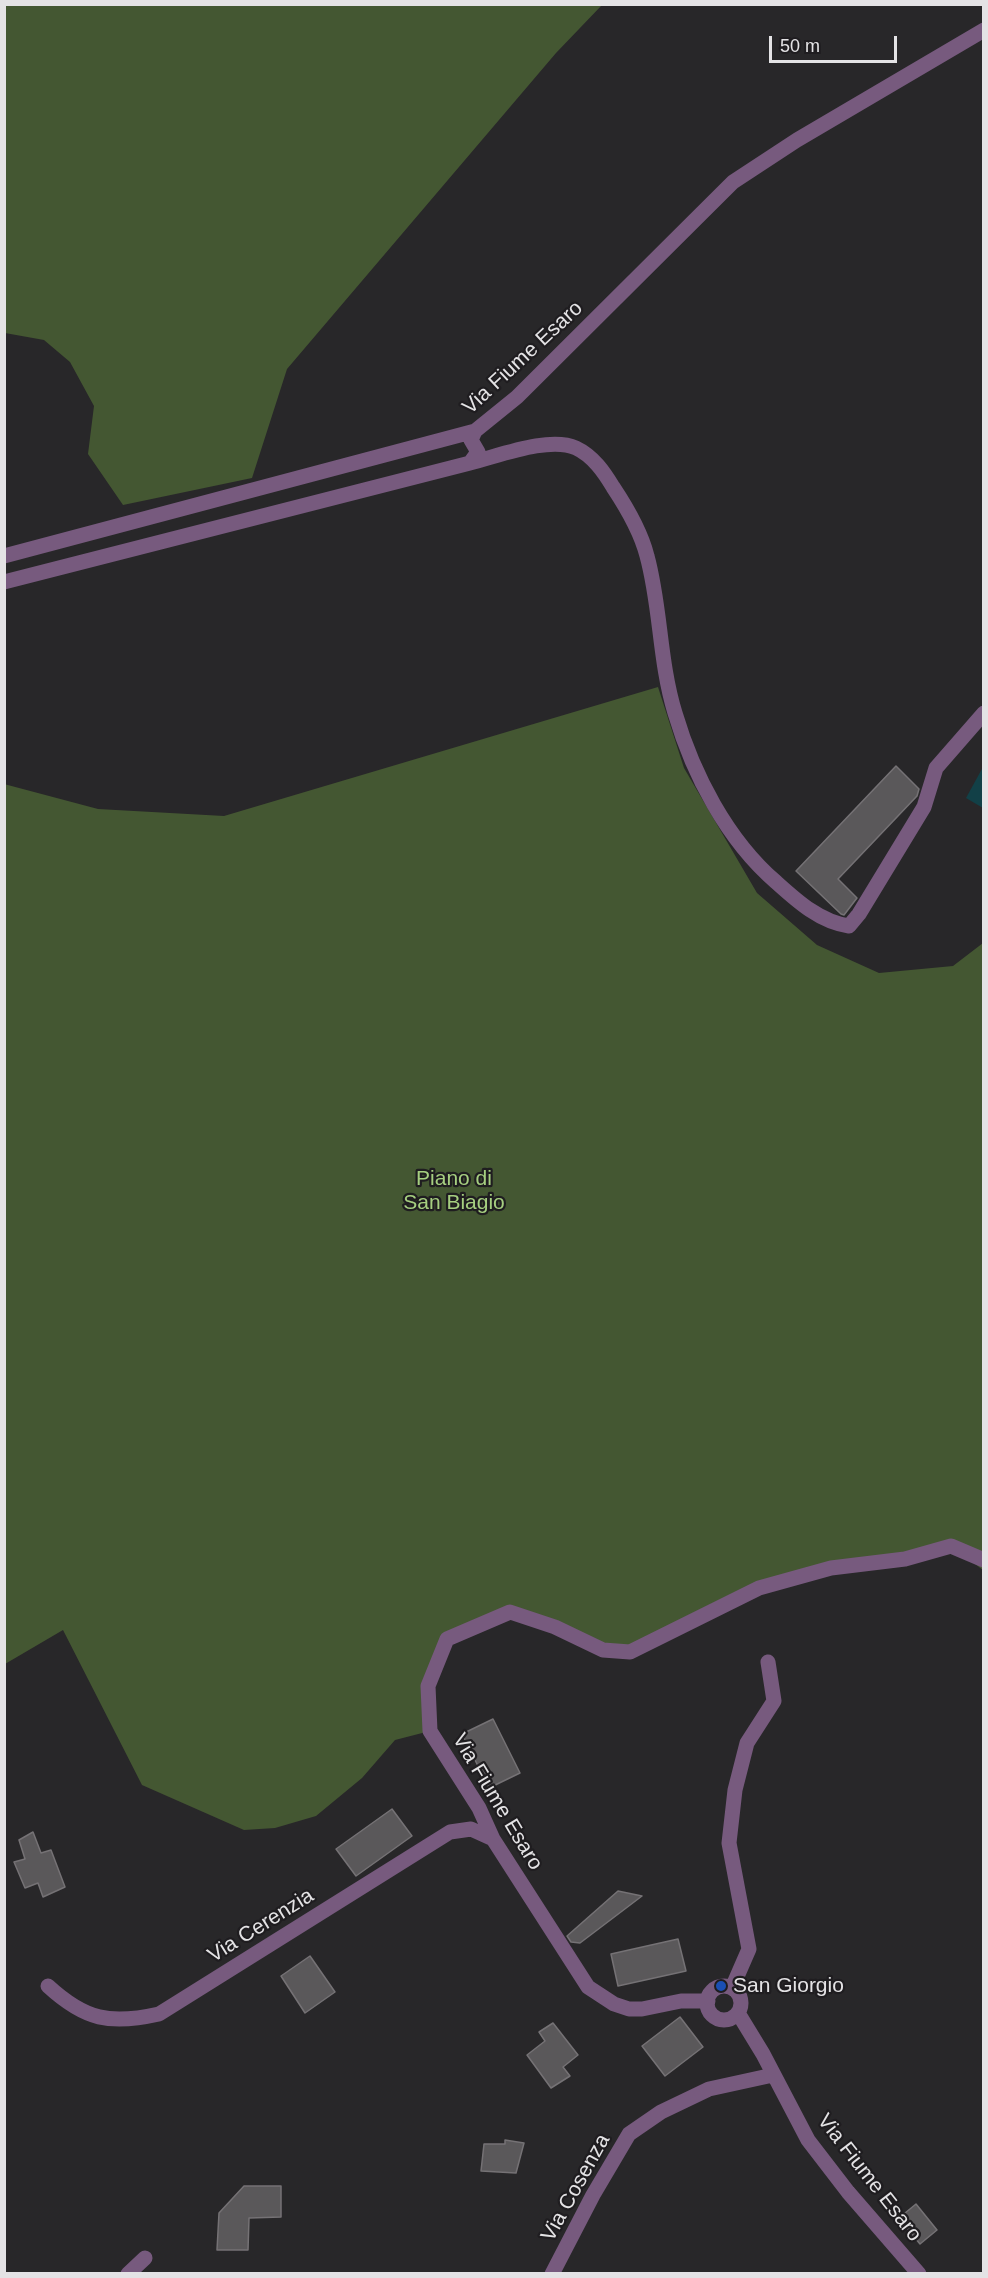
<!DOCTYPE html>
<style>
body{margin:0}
#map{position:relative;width:988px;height:2278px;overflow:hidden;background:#282729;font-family:Arial,sans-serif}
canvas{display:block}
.frame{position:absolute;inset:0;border:6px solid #e4e3e5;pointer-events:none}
.scale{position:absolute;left:769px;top:36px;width:128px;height:27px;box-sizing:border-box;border:3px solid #e4e3e5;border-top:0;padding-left:8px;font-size:18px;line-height:21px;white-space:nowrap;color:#e4e3e5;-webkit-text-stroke:4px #1f1d20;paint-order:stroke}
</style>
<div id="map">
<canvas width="988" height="2278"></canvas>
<div class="frame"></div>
<div class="scale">50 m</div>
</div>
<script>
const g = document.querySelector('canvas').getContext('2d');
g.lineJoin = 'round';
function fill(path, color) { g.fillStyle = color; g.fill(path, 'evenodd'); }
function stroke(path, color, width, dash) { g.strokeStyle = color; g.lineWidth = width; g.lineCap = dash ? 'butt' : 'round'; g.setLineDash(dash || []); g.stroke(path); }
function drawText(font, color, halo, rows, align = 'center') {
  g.font = font + ' Arial,sans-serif'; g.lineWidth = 4.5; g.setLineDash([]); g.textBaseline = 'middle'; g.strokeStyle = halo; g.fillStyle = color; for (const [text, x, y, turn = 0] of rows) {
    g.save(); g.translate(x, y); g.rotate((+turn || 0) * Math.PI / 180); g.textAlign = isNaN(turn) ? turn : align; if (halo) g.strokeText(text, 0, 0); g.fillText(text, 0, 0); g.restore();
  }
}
fill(new Path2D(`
 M5,4H602V5L556,53L287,369L252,478L123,505L88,454L94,406L70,362L44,340L5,333Z
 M658,687L684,768L757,893L817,945L879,973L953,966L983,943V1570L951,1546L759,1588L630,1652L510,1612L447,1639L428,1686L430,1731L395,1740L362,1778L316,1816L275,1828L244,1830L142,1785L63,1630L5,1664L4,784L98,809L224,816Z`), '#445732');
fill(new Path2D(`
 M983,767V808L966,798Z`), '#124047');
const building = new Path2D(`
 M896,766L919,789L917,796L838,879L857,898L844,915L841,914L796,871Z
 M493,1719L520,1773L489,1788L462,1734Z
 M392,1809L412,1836L356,1876L336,1849Z
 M33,1832L41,1853L51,1850L65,1887L43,1897L38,1883L25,1888L14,1862L25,1859L19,1840Z
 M618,1891L642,1896L580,1943L571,1942L567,1936Z
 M678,1939L686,1971L618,1986L611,1954Z
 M310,1956L335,1992L305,2013L281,1976Z
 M680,2017L703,2047L665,2076L642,2046Z
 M553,2023L578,2055L563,2067L570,2076L551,2088L527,2055L545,2041L539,2032Z
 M505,2140L524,2143L516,2173L481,2171L484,2144H505Z
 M244,2186H281V2217L249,2218L248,2250H217L219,2213Z
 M916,2204L937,2230L920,2244L899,2218Z`);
fill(building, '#5a585a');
stroke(building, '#757275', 1.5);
stroke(new Path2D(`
 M470,463C499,456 549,436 576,448C593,456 604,472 613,487C627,508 641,532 647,556C661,607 659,661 675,713C693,774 727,840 776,882C797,901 820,922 849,926L859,914L924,807L936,768L984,713
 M4,556L475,431
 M4,582L470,463L478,452L471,440L475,431L517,397L733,182L797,140L984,30
 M48,1986C85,2020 110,2025 159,2014L450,1832L471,1829L493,1839
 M707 2003a17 17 0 1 1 34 0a17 17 0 1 1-34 0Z
 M732,1988L749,1949L729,1843L735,1790L747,1743L774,1701L768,1662
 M708,2001H681L642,2009H629L614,2004L588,1987L493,1839L479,1808L430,1731L428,1686L447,1639L510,1612L555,1627L603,1650L630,1652L759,1588L831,1568L905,1559L951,1546L984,1560
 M738,2013L763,2054L808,2140L848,2192L919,2274
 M128,2274L145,2258
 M552,2274L593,2195L629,2134L661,2112L709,2089L773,2075`), '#775a7e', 15);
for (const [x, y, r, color] of [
 [721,1986,6,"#1a4fb4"]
]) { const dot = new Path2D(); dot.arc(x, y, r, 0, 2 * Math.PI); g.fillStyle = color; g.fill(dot); stroke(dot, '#1f1d20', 2); }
drawText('21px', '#e4e3e5', '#1f1d20', [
 ["Via Fiume Esaro",523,358,-43],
 ["Via Fiume Esaro",497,1802,59],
 ["Via Cerenzia",261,1926,-32],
 ["Via Fiume Esaro",869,2178,52],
 ["Via Cosenza",576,2188,-61]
]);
drawText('21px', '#a6cf80', '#1f1d20', [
 ["Piano di",454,1179],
 ["San Biagio",454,1203]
]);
drawText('21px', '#e4e3e5', '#1f1d20', [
 ["San Giorgio",733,1986]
], 'left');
</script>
